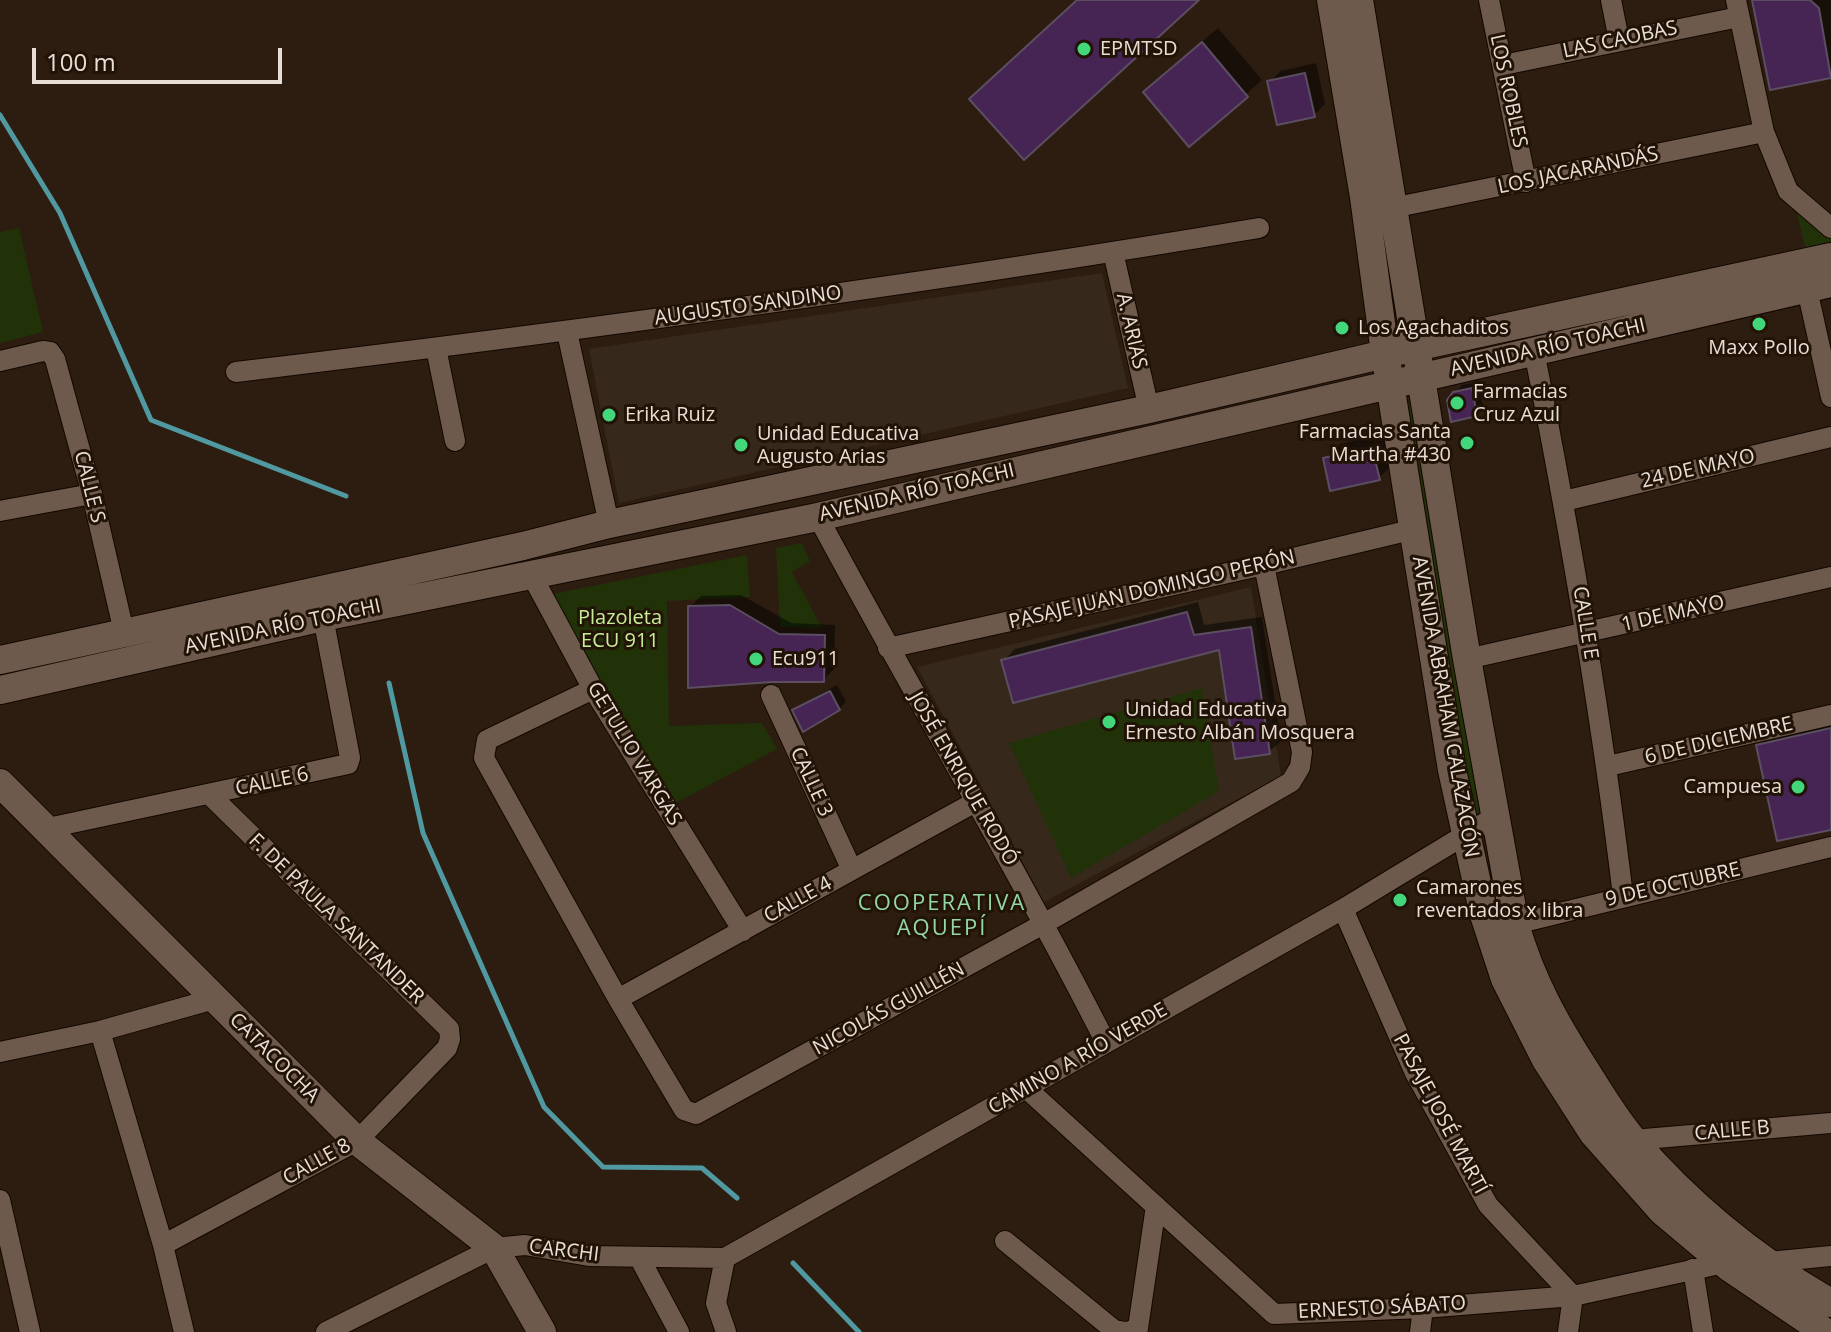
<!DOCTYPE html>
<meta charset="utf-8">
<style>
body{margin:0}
#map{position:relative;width:1831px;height:1332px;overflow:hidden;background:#2c1d10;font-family:"Open Sans",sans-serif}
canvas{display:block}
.scale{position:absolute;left:32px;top:48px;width:250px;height:36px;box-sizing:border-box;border:4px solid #e9ded5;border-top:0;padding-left:10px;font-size:24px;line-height:28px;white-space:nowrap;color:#e9ded5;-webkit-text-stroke:6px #221307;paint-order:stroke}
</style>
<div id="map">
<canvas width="1831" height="1332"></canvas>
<div class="scale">100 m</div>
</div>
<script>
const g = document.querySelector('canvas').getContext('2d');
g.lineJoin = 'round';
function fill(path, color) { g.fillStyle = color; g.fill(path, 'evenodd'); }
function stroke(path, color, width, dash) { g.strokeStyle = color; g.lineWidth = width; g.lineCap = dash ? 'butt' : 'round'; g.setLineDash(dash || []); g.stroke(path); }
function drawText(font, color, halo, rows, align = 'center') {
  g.font = font + ' "Open Sans",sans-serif'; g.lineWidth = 6; g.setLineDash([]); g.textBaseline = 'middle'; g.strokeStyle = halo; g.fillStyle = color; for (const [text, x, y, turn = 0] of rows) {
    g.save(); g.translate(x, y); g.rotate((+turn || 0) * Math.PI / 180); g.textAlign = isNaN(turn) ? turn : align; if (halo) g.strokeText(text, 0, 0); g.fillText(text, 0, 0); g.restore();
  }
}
fill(new Path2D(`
 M1102,273L1128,388L619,503L589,349Z
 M1251,587L1281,776L1044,902L917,667Z`), '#36291c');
fill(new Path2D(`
 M1795,205L1831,235V251L1807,255Z
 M19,228L43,332L0,343V232Z
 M1412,404L1482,814L1472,817L1404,405Z
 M802,543L810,561L792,572L822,628L780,627L776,548Z
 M747,555L750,597L667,601L669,726L762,723L777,749L674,804L543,596Z
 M1202,688L1219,791L1071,878L1009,743Z`), '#213208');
fill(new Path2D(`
 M1754,0H1831V76L1772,87Z
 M1218,28L1262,80L1190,144L1160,77Z
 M1316,63L1325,104L1314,115L1270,82L1281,71Z
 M1478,382L1483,407L1476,414L1455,393L1462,385Z
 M1387,433L1394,463L1379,478L1325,459L1340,444Z
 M741,595L791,623L835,625L834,669L823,680L690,607L701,596Z
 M1198,602L1204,625L1262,617L1281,741L1269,752L1220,647L1004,660L1015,649Z
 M837,685L846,702L839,709L795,711L802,704Z
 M1831,723V828L1758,746L1765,739Z`), '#0007');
stroke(new Path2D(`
 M0,115L60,213L151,420L346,496
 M389,683L423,833L544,1107L603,1167L702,1168L737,1198
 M793,1263L859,1332`), '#5099a0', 5);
const building = new Path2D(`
 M1077,0H1199L1024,160L969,99Z
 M1752,0H1810L1819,8L1831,78L1770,90Z
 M1202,42L1248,97L1189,147L1143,92Z
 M1305,73L1315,117L1277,125L1267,81Z
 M1472,388L1477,416L1451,422L1447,400L1453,392Z
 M1372,447L1380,480L1330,491L1323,458Z
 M730,605L779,634L825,635L824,682H771L688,688V606Z
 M1187,612L1194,635L1251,627L1270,754L1235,759L1219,650L1013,703L1001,660Z
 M830,691L840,710L803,732L792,710Z
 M1831,728V830L1777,841L1756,745Z`);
fill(building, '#462454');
stroke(building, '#5b4e61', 2);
const street = new Path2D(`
 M1489,0L1526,182
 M1611,0L1619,40
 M1736,0L1764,132L1788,191L1831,228
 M1503,65L1739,17
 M1392,208L1764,132
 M1113,252L1149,409
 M1807,289L1831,397
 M567,332L609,524
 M436,348L455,441
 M1534,351C1570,532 1601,713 1623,896
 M0,361L43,351L50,352L55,359L92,494L124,632
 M236,372C578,331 919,285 1259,228
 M1564,501L1831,437
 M0,511L92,494
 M818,517C912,693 1015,864 1106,1043
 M531,574L593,689L743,931
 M888,648L1264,565L1415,529
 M1467,659L1831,577
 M593,689L487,740L484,758L618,999L684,1110L696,1114L1045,923L1291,782L1300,767L1302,752L1264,565
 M771,695L852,870
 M1608,766L1831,715
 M48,828L348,764L350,758L323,617
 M1343,909L1415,1073L1488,1205L1573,1296L1568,1332
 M1515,924L1831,847
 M618,999L977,801
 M100,1031L163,1245L184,1332
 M0,1052L100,1031L214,999
 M1026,1088L1274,1314L1423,1308L1573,1296L1724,1263
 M1633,1140L1831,1123
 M0,1200L30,1332
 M1005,1241L1114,1330L1126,1332
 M163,1245L357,1141L447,1048L450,1039L449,1029L210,795
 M639,1257L679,1332
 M1769,1262L1831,1256
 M1693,1269L1703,1332
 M326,1332L494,1248L525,1245L589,1256L725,1258
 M726,1332L716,1303L725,1258L1343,909L1496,816
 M1128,1332L1138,1328L1156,1206
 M1420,1332L1423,1308`);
const secondary = new Path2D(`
 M1331,0L1364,197L1385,353L1452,770L1484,915L1505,979L1546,1060L1593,1133L1662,1211L1730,1268L1825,1332
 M1359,0L1467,659L1515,924C1531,980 1555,1023 1586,1071C1601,1095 1616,1120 1634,1141C1689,1205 1758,1261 1831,1303
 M0,660L523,546L609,524L1149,409L1415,347L1831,257
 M0,690L323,617L818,517L1831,283
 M0,783L357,1141L494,1248L542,1332`);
stroke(street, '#140700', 22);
stroke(secondary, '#140700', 30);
stroke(street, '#6d5a4c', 20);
stroke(secondary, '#6d5a4c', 28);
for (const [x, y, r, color] of [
 [1084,49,8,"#43d77b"],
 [1759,324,8,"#43d77b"],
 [1342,328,8,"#43d77b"],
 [1457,403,8,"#43d77b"],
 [609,415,8,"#43d77b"],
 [1467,443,8,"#43d77b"],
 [741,445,8,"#43d77b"],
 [756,659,8,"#43d77b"],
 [1109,722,8,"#43d77b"],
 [1798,787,8,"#43d77b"],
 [1400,900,8,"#43d77b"]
]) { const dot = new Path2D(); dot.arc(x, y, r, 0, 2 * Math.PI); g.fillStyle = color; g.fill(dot); stroke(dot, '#221307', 3); }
drawText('20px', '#e9ded5', '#221307', [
 ["LAS CAOBAS",1620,40,-12],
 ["LOS ROBLES",1508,91,78],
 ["LOS JACARANDÁS",1578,171,-12],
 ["AUGUSTO SANDINO",748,306,-8],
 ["A. ARIAS",1131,331,77],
 ["AVENIDA RÍO TOACHI",1548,348,-13],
 ["24 DE MAYO",1698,469,-13],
 ["CALLE S",89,487,76],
 ["AVENIDA RÍO TOACHI",917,493,-13],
 ["PASAJE JUAN DOMINGO PERÓN",1152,590,-13],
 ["1 DE MAYO",1673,614,-13],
 ["CALLE E",1585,623,81],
 ["AVENIDA RÍO TOACHI",283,627,-12],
 ["AVENIDA ABRAHAM CALAZACÓN",1445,707,80],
 ["6 DE DICIEMBRE",1719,741,-13],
 ["GETULIO VARGAS",634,754,59],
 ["JOSÉ ENRIQUE RODÓ",963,779,60],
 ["CALLE 6",272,782,-12],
 ["CALLE 3",811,782,65],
 ["9 DE OCTUBRE",1673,885,-13],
 ["CALLE 4",798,900,-29],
 ["F. DE PAULA SANTANDER",336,919,44],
 ["NICOLÁS GUILLÉN",889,1009,-29],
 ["CATACOCHA",274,1058,45],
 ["CAMINO A RÍO VERDE",1078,1059,-30],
 ["PASAJE JOSÉ MARTÍ",1440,1114,62],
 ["CALLE B",1732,1131,-5],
 ["CALLE 8",317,1162,-29],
 ["CARCHI",564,1251,7],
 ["ERNESTO SÁBATO",1382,1308,-3]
]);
drawText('20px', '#e9ded5', '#221307', [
 ["EPMTSD",1100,49],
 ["Los Agachaditos",1358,328],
 ["Maxx Pollo",1759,348,"center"],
 ["Farmacias",1473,392],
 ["Cruz Azul",1473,415],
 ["Erika Ruiz",625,415],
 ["Farmacias Santa",1451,432,"right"],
 ["Martha #430",1451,455,"right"],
 ["Unidad Educativa",757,434],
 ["Augusto Arias",757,457],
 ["Ecu911",772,659],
 ["Unidad Educativa",1125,710],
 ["Ernesto Albán Mosquera",1125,733],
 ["Campuesa",1782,787,"right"],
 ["Camarones",1416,888],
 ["reventados x libra",1416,911]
], 'left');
drawText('20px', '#c5ed96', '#221307', [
 ["Plazoleta",620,618],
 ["ECU 911",620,641]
]);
g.letterSpacing = '2px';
drawText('22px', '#92d7a4', '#221307', [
 ["COOPERATIVA",942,904],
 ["AQUEPÍ",942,929]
]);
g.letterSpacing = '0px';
</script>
